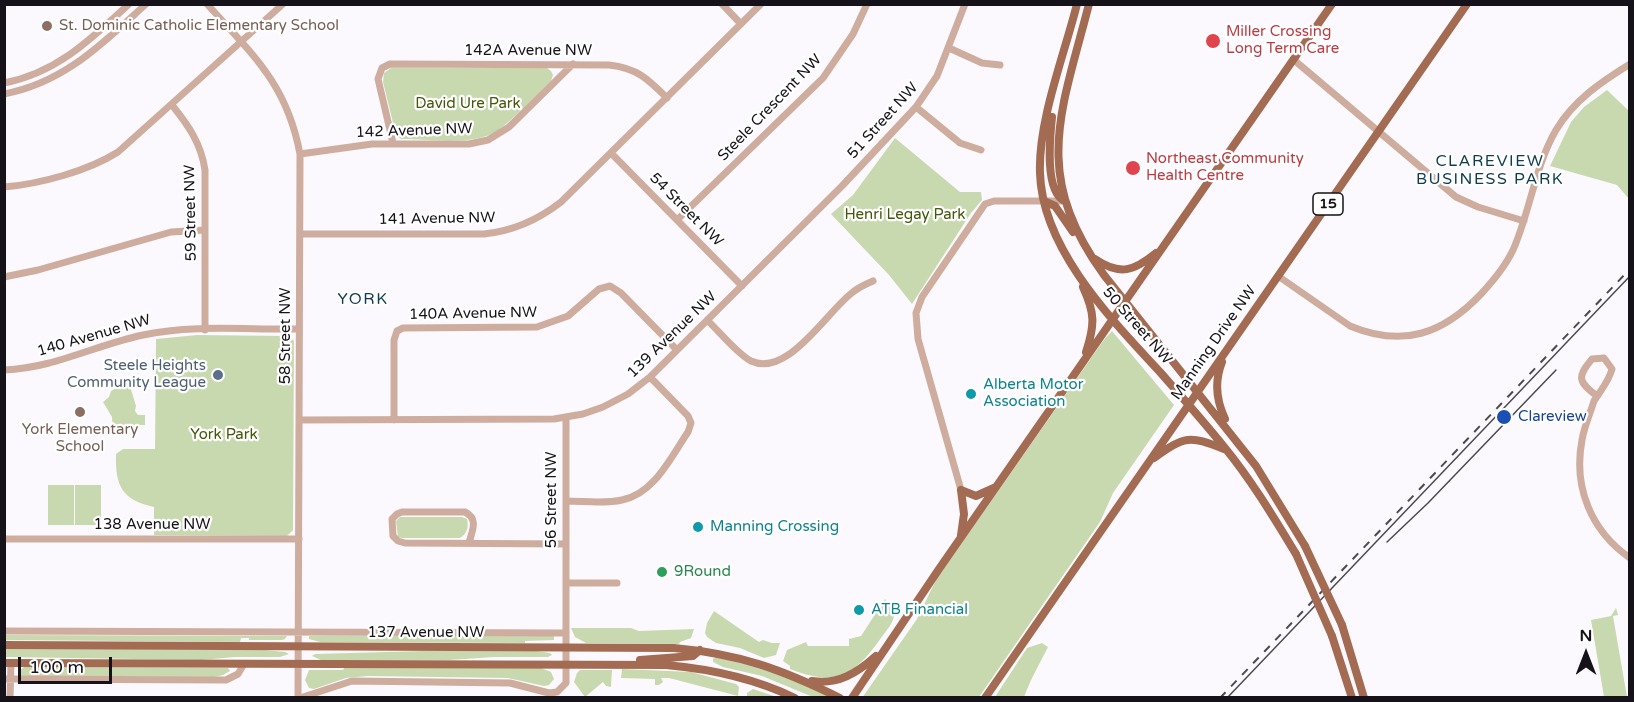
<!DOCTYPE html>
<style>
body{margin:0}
#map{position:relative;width:1634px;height:702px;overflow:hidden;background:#fbf9fe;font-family:"Varela Round",sans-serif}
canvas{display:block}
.frame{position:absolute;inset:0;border:6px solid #15121a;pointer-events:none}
.north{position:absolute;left:1556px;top:624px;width:60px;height:60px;-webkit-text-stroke:4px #fff;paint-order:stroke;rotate:0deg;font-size:16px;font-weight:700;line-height:24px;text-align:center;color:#15121a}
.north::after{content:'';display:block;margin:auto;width:21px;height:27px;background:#15121a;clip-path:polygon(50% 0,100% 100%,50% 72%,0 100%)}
.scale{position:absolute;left:18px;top:657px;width:94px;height:27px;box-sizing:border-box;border:3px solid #15121a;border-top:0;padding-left:8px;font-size:18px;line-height:21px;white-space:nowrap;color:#15121a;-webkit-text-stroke:4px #fff;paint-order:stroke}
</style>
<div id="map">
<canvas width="1634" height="702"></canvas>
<div class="frame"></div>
<div class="north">N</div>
<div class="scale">100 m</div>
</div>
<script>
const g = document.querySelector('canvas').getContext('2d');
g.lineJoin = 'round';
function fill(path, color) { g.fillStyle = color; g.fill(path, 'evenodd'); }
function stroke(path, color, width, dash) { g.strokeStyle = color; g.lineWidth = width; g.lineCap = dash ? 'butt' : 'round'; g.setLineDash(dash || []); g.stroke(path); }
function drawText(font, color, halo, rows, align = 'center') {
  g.font = font + ' "Varela Round",sans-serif'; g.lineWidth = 4.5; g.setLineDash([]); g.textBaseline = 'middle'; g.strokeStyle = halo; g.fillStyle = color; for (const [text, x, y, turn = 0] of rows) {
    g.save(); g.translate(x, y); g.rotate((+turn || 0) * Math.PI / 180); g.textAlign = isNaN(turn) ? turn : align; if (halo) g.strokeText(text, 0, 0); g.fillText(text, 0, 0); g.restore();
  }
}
fill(new Path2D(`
 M391,68H547L551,71L553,75L551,81C536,95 513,120 497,131C475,146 427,139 401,139L396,135L383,82L384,73Z
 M1607,90L1629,111V199L1617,185L1550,166L1571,122L1584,107Z
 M895,138L960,192H981L982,200L971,213L912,304L889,275L831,214L853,195Z
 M1112,331L1174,405L1113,493L1100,522L979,697L862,698L917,619L936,580L1103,341Z
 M197,335L288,336L294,341L293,530L287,536L154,535V507C122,500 115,486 116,454L123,449H155L156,339Z
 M124,383L130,386L136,406L135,411L138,415H145V425H128L123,434L117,436L113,433L112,417L103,402L109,397L111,391Z
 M48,485H74V525H48Z
 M75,485H101V525H75Z
 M400,517H462L467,519C469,527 467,534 460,538H402L398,537L396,521Z
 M885,599L894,609C896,621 888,628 881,638C854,676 836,687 790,669V666L783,661L787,650L806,642L808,646H849V639L861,636Z
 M1616,608L1618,615L1613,616L1627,697H1604L1591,620L1611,616Z
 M714,611L759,642L763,640L772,643H780L776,655L764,658L740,648L716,643L707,637L705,633L707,623Z
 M571,628H631L639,631L694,629L691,638L680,642L679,644L586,643L575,637Z
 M5,635L285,636H287L285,639L282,640H249V638H241L240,642L5,640Z
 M309,636H554V640L525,641V643L320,642L309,639Z
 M1042,643L1048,647C1039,665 1031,678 1024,697H995L1027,648Z
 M5,648L265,650L285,652L289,654L280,657H235L202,660L5,657Z
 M423,651H536L550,653L552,655L548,657H494L449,660H321L312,656L315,654Z
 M717,656L782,675L830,697H813L762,676L723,667L713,662V659Z
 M24,667L228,668L230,671L223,675L214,677L21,676L18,672Z
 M344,668H541L551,672L554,679L549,685L544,686L508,678L368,676L346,678L314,689L309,688L305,680L309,670H343Z
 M622,669L691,672L736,684L739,687L738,696L669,678H661L663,682L659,685H655V679L621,678Z
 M580,670H612L611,687L606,686L603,682L585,697L574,682L577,673Z
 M753,689L777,697H747V693Z`), '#c9d9af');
stroke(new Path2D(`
 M207,4C253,55 287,84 300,154L298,698
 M722,4L741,24
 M949,48L982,63L1000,65
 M1294,60L1456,197L1478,207L1524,221
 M4,83C57,73 91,39 129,4
 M4,94C64,83 103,43 146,4
 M172,105C188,125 201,143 205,170V330
 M916,107L960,143L981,150
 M393,143L378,79L382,68L390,64L609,65C637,68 648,79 667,98
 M611,153L742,286
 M300,154L372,144H469L488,140L509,127L573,64
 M4,187C40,184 88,171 118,152L283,4
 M678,219L823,78L853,34L867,4
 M300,234H484C513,231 538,220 561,202L761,4
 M1278,276L1350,326C1403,348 1443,334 1481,294C1494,280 1505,267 1513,250C1530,212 1535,166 1556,130C1574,100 1601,82 1630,64
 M4,277L38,270L171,232L205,230
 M707,320C719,331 737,354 751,361C788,378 827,311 853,292C859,287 866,284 873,281
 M4,370C55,368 95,345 143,335C193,324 248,330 299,329
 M1597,396C1579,382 1576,378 1592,359L1604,358L1612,369C1609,381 1601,390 1594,401C1590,414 1584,427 1582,440C1573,487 1591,531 1630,558
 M299,420L554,419L583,414L603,407L628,394L650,377L842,186L916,107L937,76L965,4
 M394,420V340L397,331L403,328L537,327L568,316L599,289L610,286L621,293L677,350
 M961,490L918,339L916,313L922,297L985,204L994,201H1065
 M566,501C584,501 604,504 622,500C654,494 671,457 688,432L691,423L688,416L650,377
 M4,539H299
 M469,543C472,531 479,519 465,512H402L397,514L392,519L393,536L398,541L405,543L566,544
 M566,583H617
 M4,631L565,633
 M4,679L226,680L238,674L244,664
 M10,698L11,663
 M300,698L352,681L510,683L549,693L557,692L566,683V417`), '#cead9f', 7);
stroke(new Path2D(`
 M1077,4C1064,56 1038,121 1040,173C1042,249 1112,320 1160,372C1182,397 1204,422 1225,448C1252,481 1274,518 1296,554
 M1089,4C1061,113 1031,174 1104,275L1256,466L1305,546
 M1052,117C1050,136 1044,192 1065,201
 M1044,201L1055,206L1073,232
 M1095,259C1120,276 1134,271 1156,253
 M1083,287C1095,313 1095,325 1086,352
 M1222,362C1214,382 1216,400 1225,419
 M1154,458C1185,436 1189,435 1224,449
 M961,490L964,514L961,535
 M961,490L976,496L996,487
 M1342,625L1364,698
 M1332,636L1352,698
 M4,645L674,648C740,654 781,669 840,698
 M640,660L693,656L700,650
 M4,663L666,665C711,669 754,678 795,698
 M812,681C838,685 857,673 876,656
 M852,698L939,569L1332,4
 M985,698L1467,4`), '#a46b53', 8);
stroke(new Path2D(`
 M1387,542L1428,503L1556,370
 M1227,698L1630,276`), '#4c4950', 1.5);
stroke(new Path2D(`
 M1220,698L1630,269`), '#4c4950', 2, [8, 8]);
stroke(new Path2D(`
 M1305,546L1342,625
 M1296,554L1332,636`), '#a46b53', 8);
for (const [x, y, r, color] of [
 [47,26,6,"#8d6e63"],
 [1213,41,8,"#e0444e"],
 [1133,168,8,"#e0444e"],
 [218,375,6,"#5c6f8a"],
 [971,394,6,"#0f9aa8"],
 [80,412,6,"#8d6e63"],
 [1504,417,8,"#1a4fb4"],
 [698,527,6,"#0f9aa8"],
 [662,572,6,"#2e9e5b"],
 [859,610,6,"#0f9aa8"]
]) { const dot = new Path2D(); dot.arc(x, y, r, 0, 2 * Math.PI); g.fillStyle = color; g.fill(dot); stroke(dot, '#fff', 2); }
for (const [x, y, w] of [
 [1328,204,30]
]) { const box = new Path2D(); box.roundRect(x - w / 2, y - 11, w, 22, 4.5); g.fillStyle = '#fff'; g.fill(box); stroke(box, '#15121a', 1.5); }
drawText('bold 14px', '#15121a', null, [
 ["15",1328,204]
]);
drawText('15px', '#785e54', '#fff', [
 ["St. Dominic Catholic Elementary School",59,26],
 ["York Elementary",80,430,"center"],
 ["School",80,447,"center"]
], 'left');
drawText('15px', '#be3a42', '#fff', [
 ["Miller Crossing",1226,32],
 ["Long Term Care",1226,49],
 ["Northeast Community",1146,159],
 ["Health Centre",1146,176]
], 'left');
drawText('15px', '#15121a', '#fff', [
 ["142A Avenue NW",528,51],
 ["Steele Crescent NW",770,108,-46],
 ["51 Street NW",883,121,-48],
 ["142 Avenue NW",414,131,-2],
 ["54 Street NW",686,210,45],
 ["59 Street NW",191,213,-91],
 ["141 Avenue NW",437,219,-1],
 ["140A Avenue NW",473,314,-1],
 ["50 Street NW",1137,326,49],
 ["139 Avenue NW",672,335,-44],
 ["140 Avenue NW",94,336,-16],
 ["58 Street NW",286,336,-90],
 ["Manning Drive NW",1214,343,-55],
 ["56 Street NW",552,500,-90],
 ["138 Avenue NW",152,525],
 ["137 Avenue NW",426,633]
]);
drawText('15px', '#435709', '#fff', [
 ["David Ure Park",468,104],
 ["Henri Legay Park",905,215],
 ["York Park",224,435]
]);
drawText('15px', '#4e5e75', '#fff', [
 ["Steele Heights",206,366],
 ["Community League",206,383]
], 'right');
drawText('15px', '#0d838f', '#fff', [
 ["Alberta Motor",983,385],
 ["Association",983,402],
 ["Manning Crossing",710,527],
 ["ATB Financial",871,610]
], 'left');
drawText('15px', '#164399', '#fff', [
 ["Clareview",1518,417]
], 'left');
drawText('15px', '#27864d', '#fff', [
 ["9Round",674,572]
], 'left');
g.letterSpacing = '1.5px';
drawText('16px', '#0f3c51', '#fff', [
 ["CLAREVIEW",1490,162],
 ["BUSINESS PARK",1490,180],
 ["YORK",363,300]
]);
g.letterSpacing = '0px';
</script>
